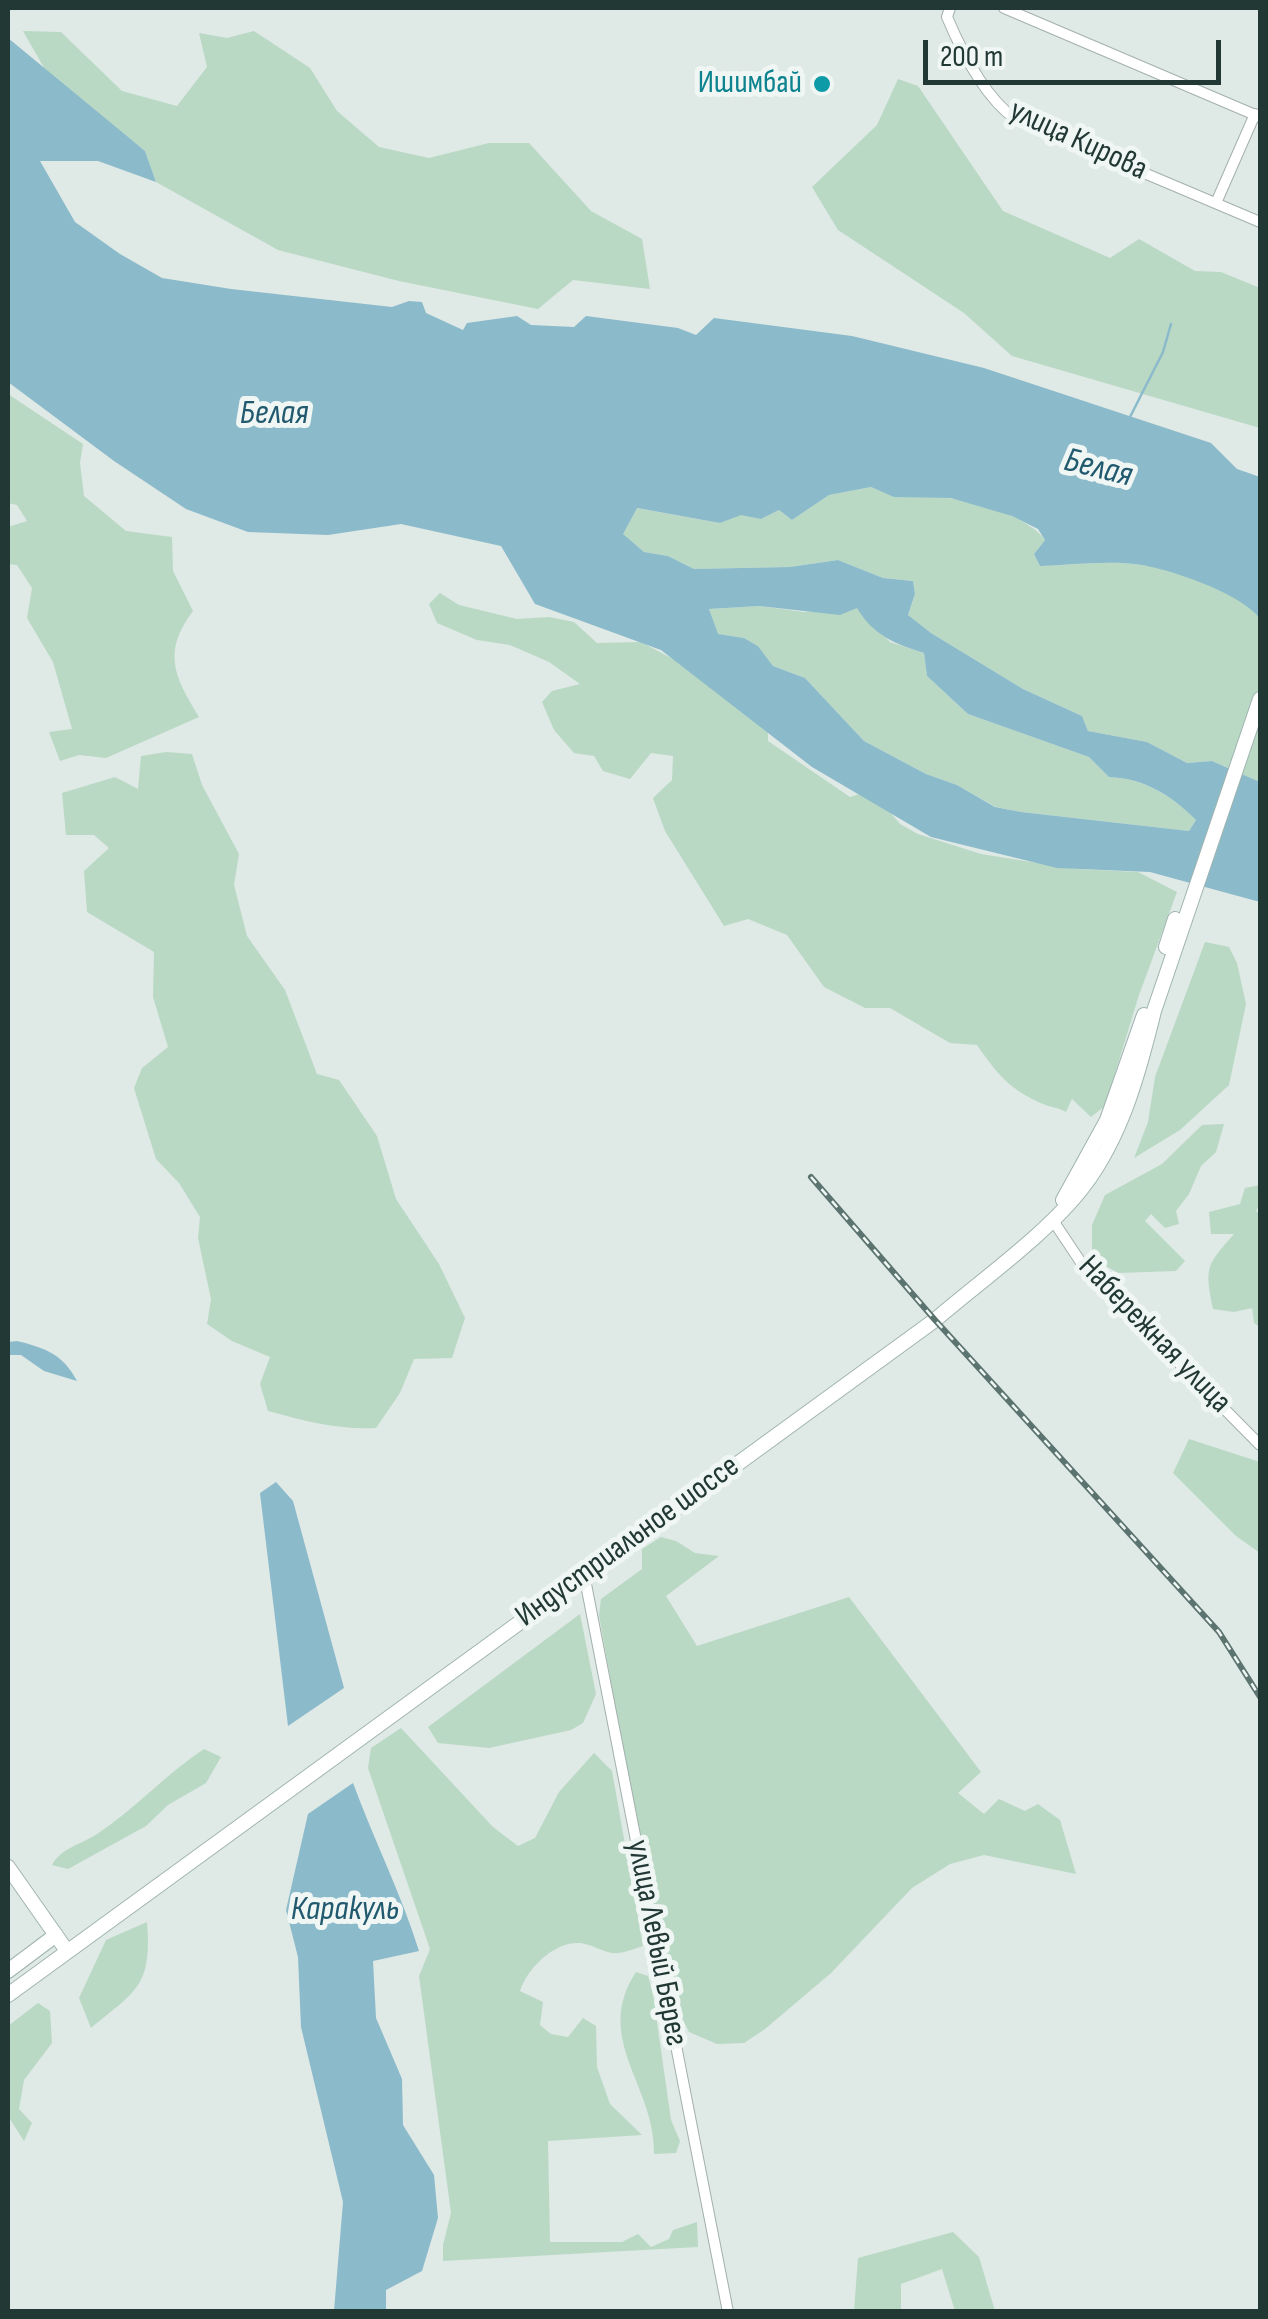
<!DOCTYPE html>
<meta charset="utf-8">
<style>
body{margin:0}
#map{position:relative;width:1268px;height:2319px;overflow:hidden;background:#dfe9e6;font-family:"Sofia Sans Condensed",sans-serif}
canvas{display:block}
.frame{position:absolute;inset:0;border:10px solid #223834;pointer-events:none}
.scale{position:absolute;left:923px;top:40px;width:298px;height:45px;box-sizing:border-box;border:5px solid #223834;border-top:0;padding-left:12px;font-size:30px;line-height:35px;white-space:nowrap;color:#223834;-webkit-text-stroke:8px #eff6f3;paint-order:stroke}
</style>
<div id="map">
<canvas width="1268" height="2319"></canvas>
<div class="frame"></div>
<div class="scale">200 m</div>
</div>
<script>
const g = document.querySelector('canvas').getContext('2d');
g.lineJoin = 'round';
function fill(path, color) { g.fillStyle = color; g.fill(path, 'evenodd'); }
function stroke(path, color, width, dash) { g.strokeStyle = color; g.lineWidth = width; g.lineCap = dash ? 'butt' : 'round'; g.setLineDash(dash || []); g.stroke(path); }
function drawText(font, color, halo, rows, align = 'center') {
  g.font = font + ' "Sofia Sans Condensed",sans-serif'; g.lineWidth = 10; g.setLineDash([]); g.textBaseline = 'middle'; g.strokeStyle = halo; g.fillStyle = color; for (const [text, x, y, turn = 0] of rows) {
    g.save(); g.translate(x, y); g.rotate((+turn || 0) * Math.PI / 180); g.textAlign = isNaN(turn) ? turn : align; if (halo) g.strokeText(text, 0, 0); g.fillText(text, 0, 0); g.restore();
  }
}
fill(new Path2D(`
 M23,31L61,32L122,91L177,106L207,67L199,33L227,38L254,31L310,68L337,111L379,147L429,158L489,143H529L591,211L642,239L650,289L573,280L538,309L399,281L278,250L156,182L145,151L47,73Z
 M898,79L918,86L1003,211L1110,258L1139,239L1195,271L1221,272L1260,288V428L1012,356L964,313L838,230L812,187L877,125Z
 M8,394L83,444L80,463L84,496L126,531L172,537L173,571L193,611C162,652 174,676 199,717L106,758L79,755L60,761L49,732L72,729L53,662L27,618L32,588L17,565L8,564V527L27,521L17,505L8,503Z
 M871,487C899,499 917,495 947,498C974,500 1031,518 1045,540L1034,554L1040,566C1073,565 1110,560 1142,565C1174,570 1242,592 1260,619V782L1212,761L1187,763L1147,742L1088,731L1082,716L1023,689L931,633L908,615L915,595L913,581L883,578L838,560L790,567L694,569L668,556L644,552L622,534L636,508L720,523L741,514L761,519L779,510L792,520L829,495Z
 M440,593L459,605L517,619L549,617L574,622L597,643L641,642L673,659L704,664L768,715V741L850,797L866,792L880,800L900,824L918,834L981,854L1076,869L1138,872L1177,892L1139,995L1105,1106L1091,1117L1072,1099L1066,1112C1058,1107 1052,1108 1043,1104C1009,1089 998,1075 977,1045L950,1043L890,1008H865L824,987L787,935L748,919L724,926L665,831L653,798L672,780L673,756L651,753L630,779L603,771L594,756L574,753L554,730L542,702L552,691L580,684L549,662L510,645L477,640L437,623L429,604Z
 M759,606L804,612L858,607L890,642L924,653L927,676L968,714L1089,757L1109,777C1143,778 1172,796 1196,820L1189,831L1021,812L996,807L957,785L926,774L864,741L805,678L773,666L758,646L744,638L717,634L709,609Z
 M166,752L192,754L202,785L239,854L234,885L247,936L285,990L317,1074L339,1080L377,1136L396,1199L439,1264L465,1318L452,1358L414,1359L400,1393L376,1428C338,1430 305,1421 268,1411L260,1384L270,1357L232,1341L207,1324L211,1299L198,1238L200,1217L179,1183L156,1159L134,1088L142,1068L168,1047L153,997L154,952L87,912L84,871L109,848L94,835H66L62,793L115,777L138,789L141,756Z
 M1205,942L1229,947L1237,963L1246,1004L1229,1085L1180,1130L1134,1158L1148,1122L1155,1077Z
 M1224,1124L1216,1152L1201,1166L1189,1194L1176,1211L1179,1224L1165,1228L1151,1214L1145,1221L1185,1261L1176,1271L1118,1273L1092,1258V1225L1105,1195L1162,1164L1202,1125Z
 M1260,1185V1203L1256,1211L1260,1214V1327L1254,1323L1252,1308L1234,1312L1213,1309C1204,1266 1207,1265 1234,1234H1211L1209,1212L1240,1204L1245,1188Z
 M1189,1439L1260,1462V1553L1236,1536L1173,1473Z
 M661,1537L676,1541L695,1553L719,1556L666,1596L697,1646L849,1597L981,1772L958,1793L984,1814L999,1799L1025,1811L1038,1804L1060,1820L1076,1874L984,1855L950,1864L912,1888L831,1973L765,2029L744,2043L717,2044L689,2032L665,1985L599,1615L601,1599L642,1569V1549Z
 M580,1614L596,1694L583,1723L571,1730L489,1748L438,1743L428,1727Z
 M401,1728L493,1827L518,1846L535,1838L559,1792L594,1753L612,1771L643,1946C634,1949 622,1954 612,1953C601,1951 591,1944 580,1943C554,1941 527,1969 520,1991L543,2002L540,2025L551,2034L568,2037L583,2018L596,2026L597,2067L610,2104L642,2135L548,2141L550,2242H622L638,2234L651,2247L669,2239L673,2230L697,2222L698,2247L443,2261V2245L451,2213L419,1976L430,1949L368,1768L371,1748Z
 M204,1749L221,1757L206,1783L168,1805L146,1826L68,1869L52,1865C61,1848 82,1844 97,1834C135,1809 166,1774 204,1749Z
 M147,1922C152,1986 137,1990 91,2028L79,1998L106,1940Z
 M636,1972L648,1976L653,1994L671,2120L680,2141L676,2153L654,2154C656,2086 592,2039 636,1972Z
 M38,2003L50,2011L52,2043L24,2080L19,2109L32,2123L24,2141L8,2116V2026Z
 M953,2232L979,2257L995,2311H955L942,2269L901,2284V2311H854L858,2258Z`), '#b9d9c5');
fill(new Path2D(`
 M8,38L145,151L156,182L98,161H40L75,222L120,254L162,278L231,289L392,307L409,301L422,302L426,313L463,330L467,323L517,316L531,325L574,327L586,316L678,328L696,335L714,318L852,336L984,368L1211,443L1237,469L1260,477V619C1243,594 1172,570 1142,565C1110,560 1073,565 1040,566L1034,554L1045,540L1038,529L1012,516L951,498L894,497L871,487L829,495L792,520L779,510L761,519L741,515L720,523L637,508L623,534L644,552L668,556L694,569L790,567L838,560L883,578L913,581L915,594L908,615L931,633L1023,689L1082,716L1088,731L1147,742L1187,763L1212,761L1260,782V902L1150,872L1057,868L931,837L812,767L661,650L535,604L501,546L401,524L328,535L248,532L186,509L114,461L8,382ZM759,606L840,615L857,608C873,635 895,644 924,653L927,676L968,714L1089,757L1109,777C1144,778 1172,796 1196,820L1189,831L1021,812L995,807L957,785L926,774L864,741L805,678L773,666L758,646L744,638L718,634L709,609Z
 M17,1341C45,1348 63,1354 77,1381L44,1371L21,1355H8V1342Z
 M276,1482L293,1501L344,1688L288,1726L260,1493Z
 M353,1783C374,1840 401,1893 419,1951L373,1961L376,2018L402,2079L403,2125L434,2175L438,2218L422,2271L386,2290V2311H334L343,2202L301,2027L298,1957L286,1910L308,1814Z`), '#8bbacb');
stroke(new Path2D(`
 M1130,417L1163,352L1171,324`), '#8bbacb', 2.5);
const street = new Path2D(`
 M950,8L947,17C961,50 984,96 1014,118L1260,222
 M1004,8L1260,117
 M1216,203L1255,114
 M1052,1219L1084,1267L1260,1445
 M584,1574L728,2312`);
const secondary = new Path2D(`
 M1166,947L1175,919
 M1063,1200L1107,1120L1144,1015
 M8,1867L67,1951
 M8,1971L56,1935
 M8,1995L935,1320C979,1282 1048,1233 1083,1187C1122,1136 1139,1072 1154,1011L1260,699`);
stroke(street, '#a3b0ad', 12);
stroke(secondary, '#9fb4af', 16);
stroke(street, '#fff', 10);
stroke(secondary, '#fff', 14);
const rail = new Path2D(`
 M811,1177L935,1320L1219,1632L1260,1697`);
stroke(rail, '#5c7470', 6);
stroke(rail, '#eff6f3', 2.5, [8]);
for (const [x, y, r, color] of [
 [822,84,10,"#0f9aa8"]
]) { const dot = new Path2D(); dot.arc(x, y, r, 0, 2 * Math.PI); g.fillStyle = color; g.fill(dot); stroke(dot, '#eff6f3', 4); }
drawText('32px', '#0d838f', '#eff6f3', [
 ["Ишимбай",802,84]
], 'right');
drawText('32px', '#223834', '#eff6f3', [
 ["улица Кирова",1078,141,25],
 ["Набережная улица",1154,1335,46],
 ["Индустриальное шоссе",628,1542,-36],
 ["улица Левый Берег",656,1943,79]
]);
drawText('italic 35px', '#21596f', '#eff6f3', [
 ["Белая",274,414],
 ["Белая",1098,469,14],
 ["Каракуль",345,1910]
]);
</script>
